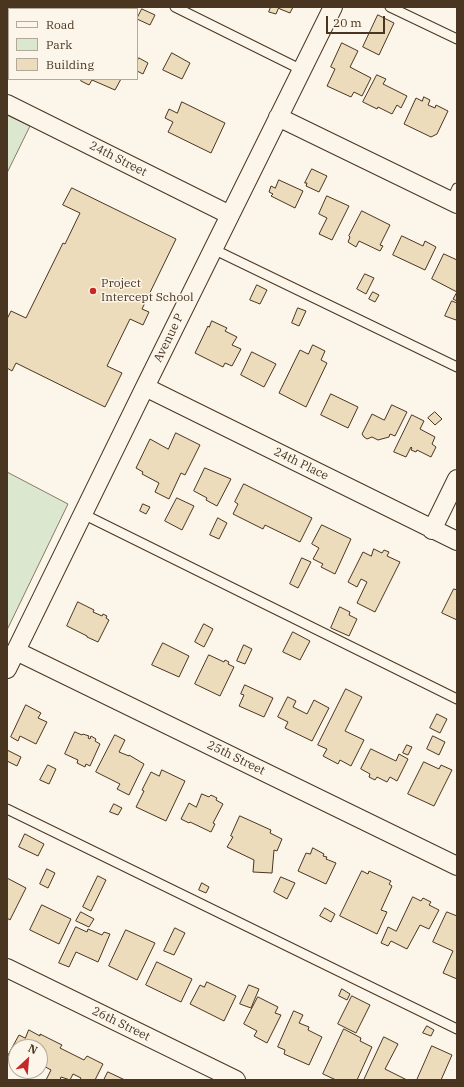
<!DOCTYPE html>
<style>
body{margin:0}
#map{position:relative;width:464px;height:1087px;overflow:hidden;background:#fbf6e9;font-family:"IBM Plex Serif",serif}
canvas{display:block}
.frame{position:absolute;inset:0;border:8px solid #4a3520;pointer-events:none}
.legend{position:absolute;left:8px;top:8px;width:130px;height:72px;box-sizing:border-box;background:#fbf6e9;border:1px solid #b4a999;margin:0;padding:5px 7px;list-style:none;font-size:12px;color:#4a3520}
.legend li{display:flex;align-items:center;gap:8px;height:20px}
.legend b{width:20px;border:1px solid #b4a999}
.north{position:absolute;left:8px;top:1039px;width:40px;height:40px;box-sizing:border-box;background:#fbf6e9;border:1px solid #b4a999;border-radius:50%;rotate:26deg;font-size:11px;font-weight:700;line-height:16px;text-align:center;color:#4a3520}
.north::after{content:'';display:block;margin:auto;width:14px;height:18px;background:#c62828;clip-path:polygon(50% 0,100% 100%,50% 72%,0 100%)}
.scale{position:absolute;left:326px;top:16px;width:59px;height:18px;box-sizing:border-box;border:2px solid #4a3520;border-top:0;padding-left:5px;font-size:12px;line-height:14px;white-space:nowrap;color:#4a3520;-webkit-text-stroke:3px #fbf6e9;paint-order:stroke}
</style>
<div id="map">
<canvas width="464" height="1087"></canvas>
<div class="frame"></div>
<ul class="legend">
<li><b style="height:5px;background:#fbf6e9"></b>Road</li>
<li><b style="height:11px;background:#dce7d0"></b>Park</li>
<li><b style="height:11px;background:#ecdcbc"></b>Building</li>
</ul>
<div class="north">N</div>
<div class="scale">20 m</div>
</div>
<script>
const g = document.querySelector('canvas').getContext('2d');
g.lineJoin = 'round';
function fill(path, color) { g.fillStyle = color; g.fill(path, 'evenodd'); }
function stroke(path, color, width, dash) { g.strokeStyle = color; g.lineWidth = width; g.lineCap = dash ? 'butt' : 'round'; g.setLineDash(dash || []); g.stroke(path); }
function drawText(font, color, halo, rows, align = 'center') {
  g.font = font + ' "IBM Plex Serif",serif'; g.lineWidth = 3; g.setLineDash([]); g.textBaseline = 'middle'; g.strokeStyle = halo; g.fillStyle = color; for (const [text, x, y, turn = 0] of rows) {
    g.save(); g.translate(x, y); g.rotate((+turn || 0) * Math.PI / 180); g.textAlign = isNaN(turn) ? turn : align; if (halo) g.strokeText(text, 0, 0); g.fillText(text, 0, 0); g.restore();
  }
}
const green = new Path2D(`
 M7,115L30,126L7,173Z
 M7,472L68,504L7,630Z`);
fill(green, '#dce7d0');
stroke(green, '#887966', 1);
const building = new Path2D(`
 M271,7H279L276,14L269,12Z
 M280,7H293L290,13L280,9Z
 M142,9L155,15L150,25L137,19Z
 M378,15L394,23L379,55L363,47Z
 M342,43L358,51L350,67L371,78L362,96L354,92L351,97L327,86L335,69L331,67Z
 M172,53L190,63L182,79L163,70Z
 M139,58L148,63L143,74L137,71V61Z
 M377,75L386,79L383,84L407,96L401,108L397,105L392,114L378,107L377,109L363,102Z
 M82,79H121L115,90L92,80L89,85L81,81Z
 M424,97L430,100L428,105L435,108L436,105L448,111L437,134L431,137L404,124L416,98L422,101Z
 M182,102L225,123L211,153L168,132L173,122L165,118L169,109L177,113Z
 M312,169L327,176L319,192L306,186L307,183H305Z
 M279,180L303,191L295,208L271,196L273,194L269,192L271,186L275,188Z
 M72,188L176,239L142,309L149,312L143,325L130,319L107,366L122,373L105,407L16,363L12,371L7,368V319L11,311L26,318L63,243L65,244L80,213L63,205Z
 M327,196L349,206L332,240L319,234L327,218L319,214Z
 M362,211L390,225L380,245L383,246L380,251L359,241L356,247L348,242L350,237L349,236Z
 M402,236L423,246L425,241L436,247L425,270L393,255Z
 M444,254L457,260V301L453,299L457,292L432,279Z
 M365,274L374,278L366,294L357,289Z
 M257,285L267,290L260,304L250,300Z
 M373,292L379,295L375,302L369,299Z
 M452,301L457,303V318L456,320L445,316Z
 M298,308L306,311L299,326L292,323Z
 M212,321L227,328L225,331L237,337L232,345L241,349L232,366L225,363L223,367L195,353L208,326L209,327Z
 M313,345L325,351L321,360L327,363L306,407L279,393L300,350L308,354Z
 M252,352L276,364L264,387L241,375Z
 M331,394L358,407L348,428L321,415Z
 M392,405L407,412L395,436L390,434L389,437L378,440L372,437L367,439L364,437L362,434L372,414L384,420Z
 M435,412L442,419L435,425L428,418Z
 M412,415L424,421L420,429L435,437L432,444L436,447L431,457L417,450L416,452L411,450L412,448L411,447L406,457L394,452Z
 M176,433L200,445L185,475L181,473L169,499L155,492L159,483L142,474L143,472L136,468L150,439L168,449Z
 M205,468L231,479L217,506L206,500L207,498L194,491Z
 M244,484L312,518L300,542L265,525L263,529L233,514L238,504L235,502Z
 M177,498L194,506L182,530L165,521Z
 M143,504L150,507L146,514L140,511Z
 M218,518L227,523L219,539L210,535Z
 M322,525L351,539L335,574L321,567L323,564L313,559L319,548L312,544Z
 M374,549L382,553L384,550L389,552L387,556L400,562L375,612L357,603L367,582L361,579L357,587L348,582L363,552L371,556Z
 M302,558L311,562L298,588L290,584Z
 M454,589L457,590V620L442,613Z
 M78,602L94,610L93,612L102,616L103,614L107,616L106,618L109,620L98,642L87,637V636L67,626Z
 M340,607L350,612L349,615L357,619L349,636L331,628Z
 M204,624L213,629L204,647L195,642Z
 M293,632L310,641L300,660L283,652Z
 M163,643L189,656L179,677L152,665Z
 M244,645L252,649L245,664L237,661Z
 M209,655L224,662L225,660L229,662L228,664L234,667L220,696L195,684Z
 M245,685L273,698L264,717L239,706L244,695L241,694Z
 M346,689L362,697L345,731L364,740L351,766L340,760L338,764L323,756L327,749L318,745Z
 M288,697L296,701L293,707L307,714L314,700L329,708L312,741L285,728L288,722L278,717Z
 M26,705L41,713L38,718L47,722L36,744L20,736L18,741L11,737Z
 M437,714L447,719L440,733L430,728Z
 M75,732L82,735L83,734L89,736L88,738L90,739L91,736L96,739L95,741L100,744L90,766L86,764L85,767L77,763L78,760L65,754Z
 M115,735L125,740L119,752L129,756V755L144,764L129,795L117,789L120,784L96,772Z
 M433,736L445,742L439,755L427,749Z
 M407,745L412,747L408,755L403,753Z
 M371,749L396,761L399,754L408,759L397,781L390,777L387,782L377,777L375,780L369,777L370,774L361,769Z
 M7,750L21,757L17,766L7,761Z
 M424,762L439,769L441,765L452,770L434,806L408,794Z
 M48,765L56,769L49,784L40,780Z
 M162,770L185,781L166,821L136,807L144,791L142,790L151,772L159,776Z
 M202,794L209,797L211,795L217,798L216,800L223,804L213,823L215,824L211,832L190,822L189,823L181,819L189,803L196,807Z
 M114,804L122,808L118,815L110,812Z
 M240,816L271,830L270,833L282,839L277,851L274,850L272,873L253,872L254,860L227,847L233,837L231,836Z
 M25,834L44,844L38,856L19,847Z
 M313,848L324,854L323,856L327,857L326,859L336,863L326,884L298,871L306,853L310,854Z
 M47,869L55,873L48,888L40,884Z
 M362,871L368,874L369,871L391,881L389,884L392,886L381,910L387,912L377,934L340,916Z
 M98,876L106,880L91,911L83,907Z
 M281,877L295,883L287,899L274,892Z
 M7,878L26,888L10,920L7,918Z
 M202,883L209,887L206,893L199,890Z
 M413,897L421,901L423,898L431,902L429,905L439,910L429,929L420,925L407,949L391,941L388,946L381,943L388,927L396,931Z
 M42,905L71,919L59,944L30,930Z
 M325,908L335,914L331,922L320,916Z
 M81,912L94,919L89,927L76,921Z
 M447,912L457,916V979L443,973L453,951L433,942Z
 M76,927L87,932L88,929L102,935L104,932L110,934L98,962L76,952L69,967L59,963Z
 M175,928L185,933L174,955L164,951Z
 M126,930L155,943L137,980L109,966Z
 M157,962L192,979L181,1002L146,985Z
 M207,982L236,996L224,1021L190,1004L200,985L204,987Z
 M249,985L259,989L251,1008L240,1004Z
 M342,989L350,994L347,1000L339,996Z
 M352,996L370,1005L356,1033L338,1024Z
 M258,997L278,1007L275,1013L281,1015L267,1043L254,1036L257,1031L244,1024Z
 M294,1011L303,1015L299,1023L309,1027L308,1030L322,1037L309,1065L284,1054L285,1050L278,1047Z
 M427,1026L434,1030L431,1036L423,1033Z
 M344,1029L361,1038L360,1041L372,1047L357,1080H336L323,1074Z
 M29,1030L40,1036V1034L62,1045L60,1048L84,1060L87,1056L103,1064L95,1080H80L81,1078L73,1074L70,1080L61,1077L60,1080H46L51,1070L40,1064V1047H16V1059L8,1055L19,1035L25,1038Z
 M384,1037L398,1044L385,1069L407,1080H364Z
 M432,1046L452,1055L441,1080H417Z
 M108,1072L125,1080H104Z`);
fill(building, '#ecdcbc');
stroke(building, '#4a3520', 1);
const service = new Path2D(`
 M175,7L302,70
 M390,7L457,39
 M451,201L457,188
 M213,249L457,367
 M83,514L457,699
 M7,809L457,1029`);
const minor = new Path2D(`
 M7,104L230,215
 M278,117L457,204
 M145,387L457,541
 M432,530L457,479
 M16,651L457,866
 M7,669L145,387L333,7
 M7,968L236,1080`);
stroke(service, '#4a3520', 11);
stroke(minor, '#4a3520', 20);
stroke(service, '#fbf6e9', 9);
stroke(minor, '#fbf6e9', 18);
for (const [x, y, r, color] of [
 [93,291,4,"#c62828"]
]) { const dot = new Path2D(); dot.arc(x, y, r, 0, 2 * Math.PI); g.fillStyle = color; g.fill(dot); stroke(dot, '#fbf6e9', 1.5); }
drawText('12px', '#4a3520', '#fbf6e9', [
 ["24th Street",118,159,27],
 ["Avenue P",169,338,-64],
 ["24th Place",301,464,26],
 ["25th Street",236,758,26],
 ["26th Street",121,1024,26]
]);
drawText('12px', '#4a3520', '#fbf6e9', [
 ["Project",101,284],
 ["Intercept School",101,298]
], 'left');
</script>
